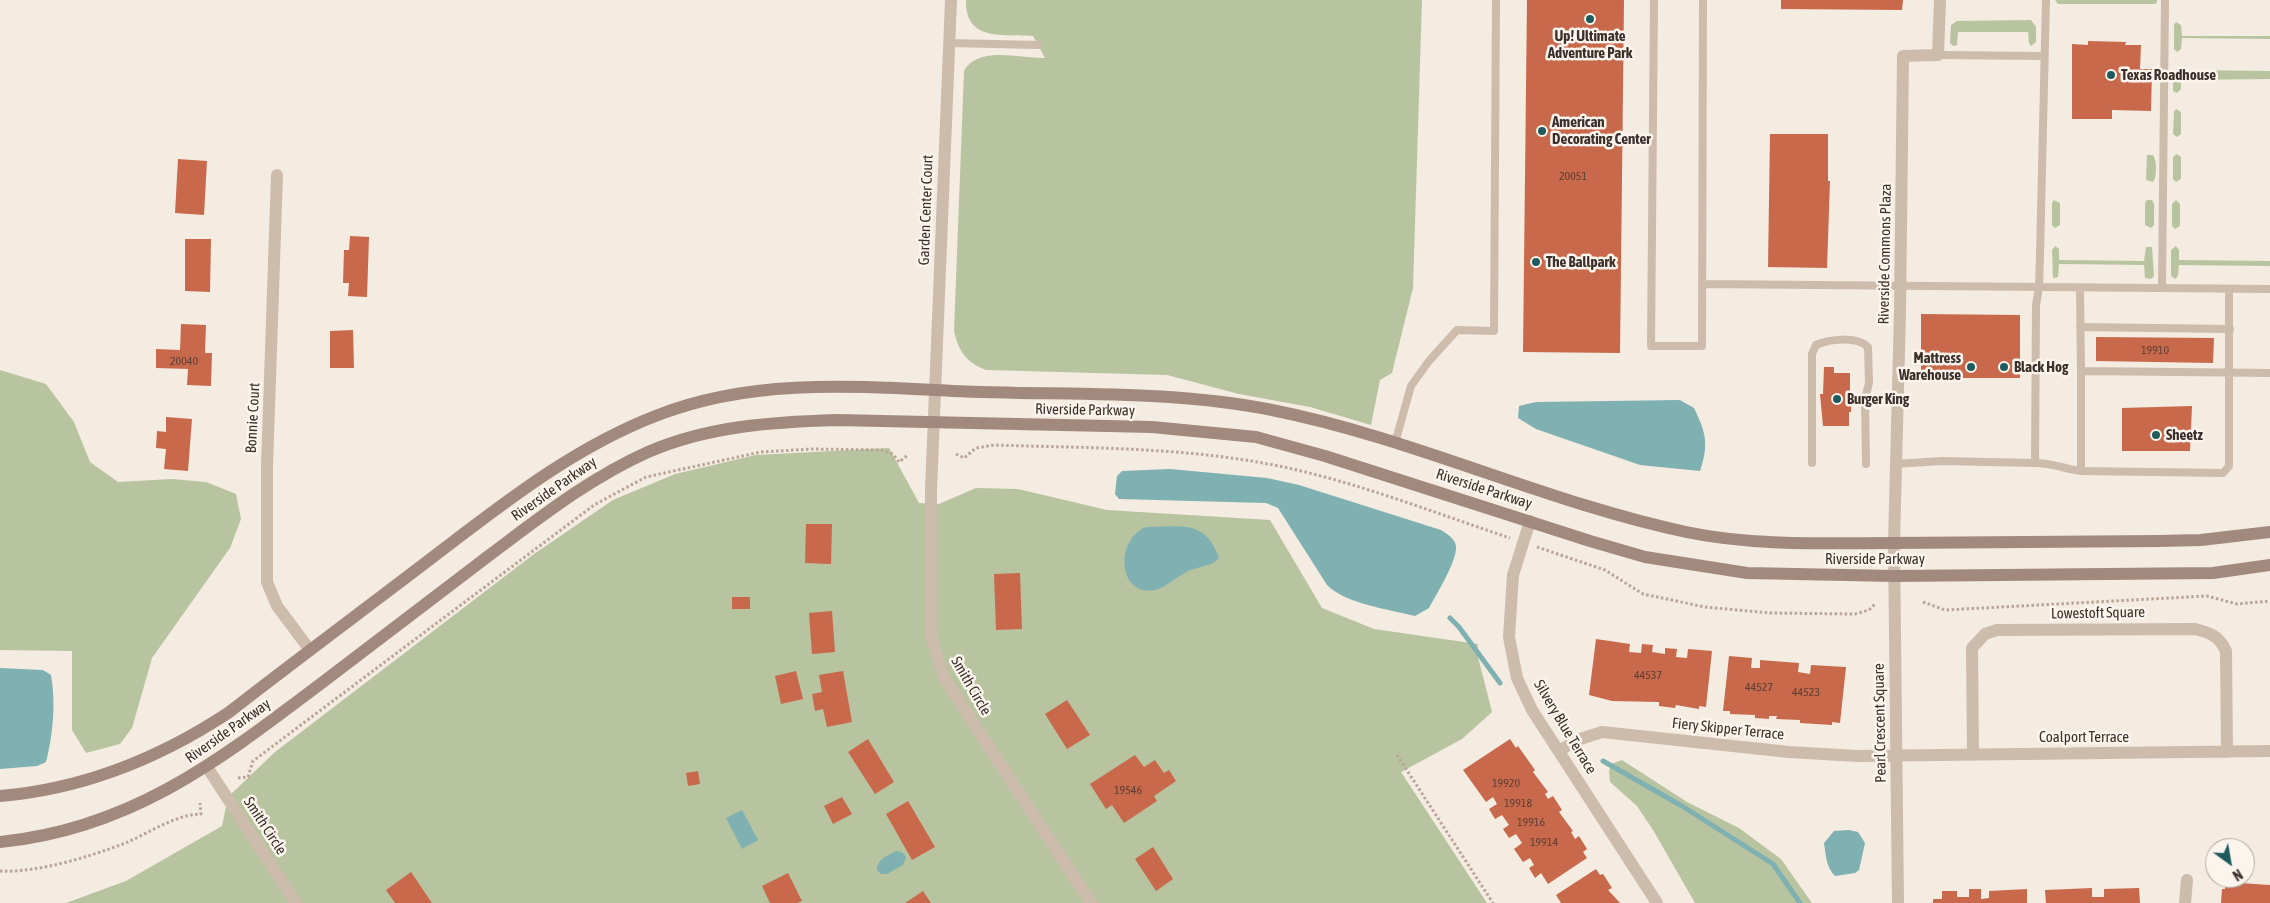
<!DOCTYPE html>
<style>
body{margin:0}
#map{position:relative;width:2270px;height:903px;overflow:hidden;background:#f4ebe1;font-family:"Asap Condensed",sans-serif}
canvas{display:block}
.north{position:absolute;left:2205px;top:838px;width:50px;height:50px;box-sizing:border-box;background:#fbf5ee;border:1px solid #aea6a0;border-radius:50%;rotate:148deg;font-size:14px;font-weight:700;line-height:20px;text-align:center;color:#3b302b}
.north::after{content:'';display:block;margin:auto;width:18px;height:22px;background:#1f5a5e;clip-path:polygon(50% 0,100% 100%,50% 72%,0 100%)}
</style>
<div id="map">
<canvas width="2270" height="903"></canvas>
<div class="north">N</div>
</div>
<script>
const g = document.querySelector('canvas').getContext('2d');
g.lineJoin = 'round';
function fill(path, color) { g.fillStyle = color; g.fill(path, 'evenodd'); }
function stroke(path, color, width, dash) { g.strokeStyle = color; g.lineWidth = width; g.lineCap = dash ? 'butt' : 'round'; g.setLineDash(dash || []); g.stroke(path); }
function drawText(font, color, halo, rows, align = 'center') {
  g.font = font + ' "Asap Condensed",sans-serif'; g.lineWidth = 5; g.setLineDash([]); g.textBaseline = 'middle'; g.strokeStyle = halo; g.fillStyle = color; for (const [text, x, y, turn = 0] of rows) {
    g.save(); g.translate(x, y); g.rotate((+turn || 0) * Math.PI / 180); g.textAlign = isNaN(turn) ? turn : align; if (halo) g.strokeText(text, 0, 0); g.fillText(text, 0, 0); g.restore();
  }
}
fill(new Path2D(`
 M966,0H1422L1413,288L1392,373L1380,380L1371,425L1310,407L1239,394L1167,375L986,370C966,362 959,352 954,331L964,71C979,45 1021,59 1045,58L1033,36C1003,34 965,42 966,0Z
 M2055,0H2157V2L2155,4H2058Z
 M2031,20L2036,27V42L2031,46L2029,43L2028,32H1958L1957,45L1953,46L1950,43L1951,25L1957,21Z
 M2176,22L2181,25L2182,36H2270V39L2182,38L2181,49L2177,52L2174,49V25Z
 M2178,70L2270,71V79L2181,80V89L2177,93L2173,91V76Z
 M2176,109L2181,112V134L2177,137L2173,134L2174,112Z
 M2177,154L2181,157V179L2176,182L2173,179V157Z
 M2147,155H2153C2157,160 2157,177 2153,182L2146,180Z
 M2054,200L2060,203V225L2055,228L2052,225V203Z
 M2147,200H2152L2154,204V225L2151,228L2145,225V203Z
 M2176,200L2180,204V226L2175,229L2172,226V204Z
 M2055,246L2059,249V260L2144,261L2146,247H2152L2154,276L2151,279L2145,278L2144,265L2059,264L2058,277L2053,278L2052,250Z
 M2176,246L2179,250V260L2270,261V266L2179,265L2178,276L2175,279L2171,276V250Z
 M0,370L46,384L74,422L90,462L118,482L172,479L206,482L236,494L241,519L230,548L152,658L132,728L120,744L86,753L72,730V651L0,650Z
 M889,448L919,503L939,504L976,488L1018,489L1107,510L1270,520L1322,608L1374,629L1478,644L1477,653L1492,712L1462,739L1401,772L1487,903H66L126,881L222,826L228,797L275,752L534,554L613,500L675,474L756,455Z
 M1622,760L1687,802L1739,828L1781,859L1812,903H1695L1653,830L1637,806L1610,782L1609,771L1611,764Z`), '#b8c4a0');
fill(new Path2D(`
 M1680,400L1694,408C1706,433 1709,444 1700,471L1640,465L1536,429L1518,418L1519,406L1536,402Z
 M1170,469L1267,478L1299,485L1441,530C1447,534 1456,539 1456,547C1457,561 1436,595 1429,608L1415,616C1388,609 1346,604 1327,585L1278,508L1266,503L1119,499L1115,494L1117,476L1122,471Z
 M1146,527C1182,527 1205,519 1219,558C1211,567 1199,566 1188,571C1177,576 1167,587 1155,590C1117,597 1115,539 1146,527Z
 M0,668L43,670L51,675C56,703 53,735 46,762L37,766L0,769Z
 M742,810L758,840L742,849L726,818Z
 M1849,830L1858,832L1865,843L1859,870L1855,873L1835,876C1826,867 1826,855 1824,843L1834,831Z
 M896,851L902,852L906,857L903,865L887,874H881L877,870C877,859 887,856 896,851Z`), '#7fb0b2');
stroke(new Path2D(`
 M1450,618L1459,627L1500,683
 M1603,761L1682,806L1773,864L1800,903`), '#7fb0b2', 5);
fill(new Path2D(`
 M1527,0H1624L1620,353L1523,352Z
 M1781,0H1903L1902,10L1781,9Z
 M2088,41L2126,42L2125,45H2141L2140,69H2152L2151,111L2112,110V119H2072V44L2088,45Z
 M1770,134H1828V181H1830L1827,268L1768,267Z
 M178,159L207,161L204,215L175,213Z
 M350,236L369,237L367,297L348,296L349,283H343L344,250H349Z
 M185,239H211L210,292L185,291Z
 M1921,314L2020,315V378H1921Z
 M181,324L206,325L205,353H212L211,386L187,385L188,369L156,368V349L180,350Z
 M353,330L354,368H330V331Z
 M2096,337L2214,338L2213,363L2096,361Z
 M1824,367H1834V373H1850V393H1855V403H1851V412H1849V426H1823L1820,394H1823Z
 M2192,406L2190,451H2122V408Z
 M166,417L192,419L188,471L164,469L166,449L156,448L157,431L166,432Z
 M806,524H832L831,564L805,563Z
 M1020,573L1022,629L996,630L994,574Z
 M732,597H750V609H732Z
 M832,611L835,652L812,654L809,613Z
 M1596,639L1630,644L1629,652L1641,653L1642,644L1653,645L1652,652L1665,654V648L1677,649L1676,657L1687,658L1688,649L1712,651L1706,707L1699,706V709L1676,705L1675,708L1659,706V702L1612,701L1589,695Z
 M1729,656L1752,658L1751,668H1760V660L1799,663L1798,672L1810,674L1811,665L1846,667L1840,723L1832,722V725L1800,723V720L1776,719L1777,716H1769V719L1755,718V715L1730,714V711H1723Z
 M796,671L803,699L781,704L775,676Z
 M843,671L852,722L827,727L823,709L815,711L812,694L822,692L819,675Z
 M1067,700L1090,735L1067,749L1045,714Z
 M868,739L894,782L875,794L848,752Z
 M1510,739L1516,748L1518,746L1535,770L1533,772L1548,792L1545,794L1548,799L1553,796L1562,810L1559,812L1573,831L1571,832L1575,839L1579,836L1587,849L1583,852L1587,858L1548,884L1541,873L1535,878L1529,868L1534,865L1530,858L1523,862L1514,849L1522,843L1516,834L1509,838L1503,829L1509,825L1502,815L1495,819L1489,809L1497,804L1493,797L1486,802L1463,770Z
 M1135,755L1144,767L1155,760L1164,773L1169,770L1176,781L1154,796L1157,801L1124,823L1112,805L1106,809L1090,784Z
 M698,771L700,784L688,786L686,773Z
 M842,797L852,814L833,824L824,806Z
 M908,801L935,847L912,860L886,814Z
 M1153,847L1173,879L1156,891L1135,859Z
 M1596,869L1600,875L1603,874L1612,888L1608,890L1620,903H1561L1556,895Z
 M411,872L432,903H395L386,890Z
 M788,873L802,901L797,903H770L762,886Z
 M2225,882L2270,885V903H2221L2222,889H2225Z
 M2092,888V897H2104V889L2139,888L2140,903H2046L2045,890Z
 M1969,889H1981V899L1989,898V891L2027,889V903H1933V899H1942V891H1957V897H1969Z
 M923,891L931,903H905Z`), '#c8694b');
stroke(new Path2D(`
 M956,454L964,458L976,448L994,445C1084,448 1174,447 1263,463C1347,478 1429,511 1510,538
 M1537,547L1605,570L1643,594L1705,607L1770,613L1855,614L1869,610L1876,603
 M1923,602L1945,610L2207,596L2237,604L2270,601
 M1397,755L1493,903
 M238,778L248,777L253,761L265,752L594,505L646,477L761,452L812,449L881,450L893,454L899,462L908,455
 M0,871C37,873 88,857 123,844C148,834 173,815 201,814L200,803`), '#b9a596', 3, [2.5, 2.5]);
stroke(new Path2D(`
 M1654,0L1651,346H1702L1703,0
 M950,43L1038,45
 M1938,55L2043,56
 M1702,284L2270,289
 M2080,288L2081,371
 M2162,288L2165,0
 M2080,327L2230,329
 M1395,443L1411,386L1429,361L1457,330L1494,331L1496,0
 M1812,463V354L1816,345C1829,339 1857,336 1868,347L1869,383L1865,399L1866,464
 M2035,463C2053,463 2064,469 2081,471L2223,473L2229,466V289
 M1895,464L1942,461L2035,463L2036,305L2039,287L2040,255L2046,0
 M2081,471V371L2270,373`), '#cdbbac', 8);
stroke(new Path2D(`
 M951,0L931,490V636L944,678L1091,903
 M277,175L267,466V582L277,606L310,650
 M1530,521L1513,575L1509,637L1517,678L1532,710L1657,903
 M1559,751L1577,740L1602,732L1789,752L1857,756L2270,751
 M1973,754L1972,648L1985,634L1997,630L2195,629C2211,633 2219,636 2226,651L2227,752
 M207,767L296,903
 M1898,903L1894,543L1900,312L1903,56L1938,55L1940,0
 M2185,903L2187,880`), '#cdbbac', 12);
stroke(new Path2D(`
 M0,796C84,789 158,759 228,713C296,660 365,609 433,557C504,503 574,447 658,415C752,378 855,386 953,391C1059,396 1167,389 1272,410C1413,438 1545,502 1686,532C1753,546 1824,543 1892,543C1981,542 2070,541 2159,541L2201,540L2270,532
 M0,842C132,829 221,759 323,682C379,639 435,597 491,554C542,516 590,478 648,452C708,426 772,422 837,420L1152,427L1256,437L1325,456L1590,541L1645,557L1747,573L1894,576L2213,573L2270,565`), '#a18a7d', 12);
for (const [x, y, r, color] of [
 [1590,19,5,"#1f5a5e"],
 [2111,75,5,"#1f5a5e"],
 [1542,131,5,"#1f5a5e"],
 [1536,262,5,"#1f5a5e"],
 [1971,367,5,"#1f5a5e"],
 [2004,367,5,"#1f5a5e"],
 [1837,399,5,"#1f5a5e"],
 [2156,435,5,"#1f5a5e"]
]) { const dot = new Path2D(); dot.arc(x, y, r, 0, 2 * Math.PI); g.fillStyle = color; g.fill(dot); stroke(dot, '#fbf5ee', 2); }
drawText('12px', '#5e3e33', null, [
 ["20051",1573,176],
 ["19910",2155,350],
 ["20040",184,361],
 ["44537",1648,675],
 ["44527",1759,687],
 ["44523",1806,692],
 ["19920",1506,783],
 ["19546",1128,790],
 ["19918",1518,803],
 ["19916",1531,822],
 ["19914",1544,842]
]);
drawText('bold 15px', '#3b302b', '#fbf5ee', [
 ["Up! Ultimate",1590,36,"center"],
 ["Adventure Park",1590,53,"center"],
 ["Texas Roadhouse",2121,75],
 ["American",1552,122],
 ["Decorating Center",1552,139],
 ["The Ballpark",1546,262],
 ["Mattress",1961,358,"right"],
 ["Warehouse",1961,375,"right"],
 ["Black Hog",2014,367],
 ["Burger King",1847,399],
 ["Sheetz",2166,435]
], 'left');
drawText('15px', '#3b302b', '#fbf5ee', [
 ["Garden Center Court",926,210,-88],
 ["Riverside Commons Plaza",1885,254,-89],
 ["Riverside Parkway",1085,410,1],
 ["Bonnie Court",253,418,-87],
 ["Riverside Parkway",554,489,-35],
 ["Riverside Parkway",1484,489,18],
 ["Riverside Parkway",1875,559],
 ["Lowestoft Square",2098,613,-1],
 ["Smith Circle",971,686,60],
 ["Pearl Crescent Square",1880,723,-91],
 ["Silvery Blue Terrace",1565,727,59],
 ["Fiery Skipper Terrace",1728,729,6],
 ["Riverside Parkway",228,731,-35],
 ["Coalport Terrace",2084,737],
 ["Smith Circle",265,826,57]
]);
</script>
